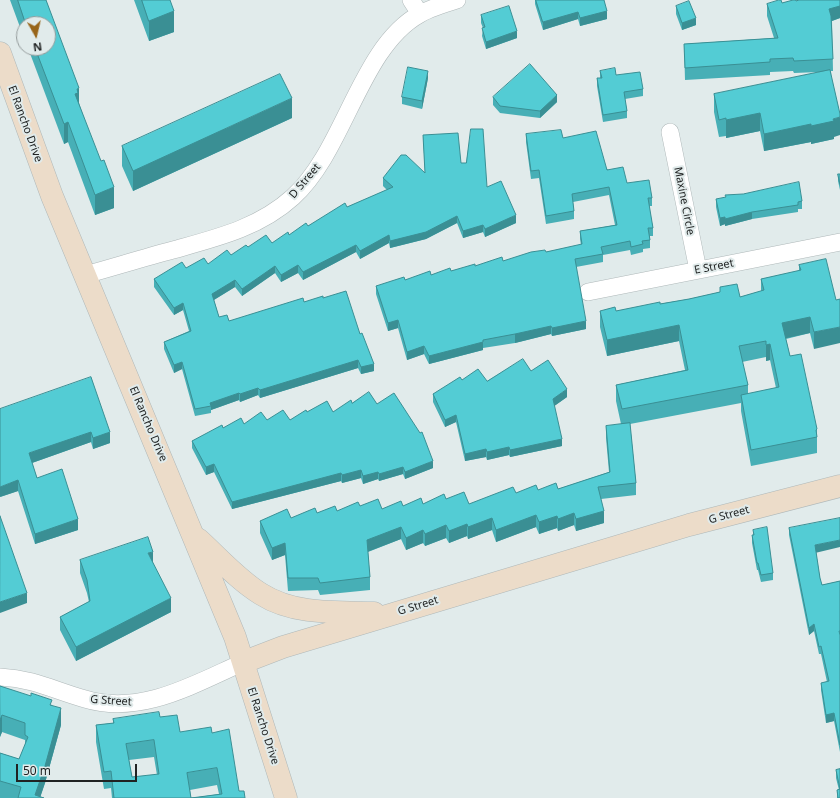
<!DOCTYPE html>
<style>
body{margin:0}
#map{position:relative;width:840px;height:798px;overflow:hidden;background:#e1ebeb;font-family:"Noto Sans",sans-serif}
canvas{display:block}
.north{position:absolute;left:16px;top:16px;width:40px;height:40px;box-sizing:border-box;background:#e1ebeb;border:1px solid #949b9b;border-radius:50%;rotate:172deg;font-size:11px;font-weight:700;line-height:16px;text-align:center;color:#202323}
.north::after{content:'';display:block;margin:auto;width:14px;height:18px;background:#986519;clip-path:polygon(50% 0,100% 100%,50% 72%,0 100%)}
.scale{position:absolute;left:16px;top:764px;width:121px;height:18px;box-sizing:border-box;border:2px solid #202323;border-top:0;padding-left:5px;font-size:12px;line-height:14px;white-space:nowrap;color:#202323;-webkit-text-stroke:3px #e1ebeb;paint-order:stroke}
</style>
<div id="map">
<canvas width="840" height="798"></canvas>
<div class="north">N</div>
<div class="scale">50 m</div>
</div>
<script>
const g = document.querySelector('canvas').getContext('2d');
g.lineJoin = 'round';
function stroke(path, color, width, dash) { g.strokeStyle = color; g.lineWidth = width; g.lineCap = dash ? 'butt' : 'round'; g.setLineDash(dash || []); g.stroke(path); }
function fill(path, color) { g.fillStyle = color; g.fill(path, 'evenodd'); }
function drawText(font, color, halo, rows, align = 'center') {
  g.font = font + ' "Noto Sans",sans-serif'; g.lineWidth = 4; g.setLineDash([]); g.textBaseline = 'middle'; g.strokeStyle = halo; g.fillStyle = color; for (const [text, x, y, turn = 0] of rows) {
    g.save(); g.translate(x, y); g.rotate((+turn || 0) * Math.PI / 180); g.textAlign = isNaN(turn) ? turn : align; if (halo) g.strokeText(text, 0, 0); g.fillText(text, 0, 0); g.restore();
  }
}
const street = new Path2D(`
 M411,0L420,14
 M670,132L698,270
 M85,275C114,267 143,258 173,250C216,238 259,228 293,197C345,150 360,47 420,14C431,8 444,4 457,0
 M588,292L840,242
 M0,677C35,679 53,690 85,699C141,716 194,684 244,662`);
const secondary = new Path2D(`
 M0,53L52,196L235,637L286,798
 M198,539C218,557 238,580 261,594C294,615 336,612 374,613
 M244,662L283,647L689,525L840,486`);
stroke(street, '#afb8b9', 18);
stroke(secondary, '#afb8b9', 23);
stroke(street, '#fff', 17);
stroke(secondary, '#ecdcc9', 22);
fill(new Path2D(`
 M10,0H46L79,103L114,208L95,215L68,142L64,144L28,48H48V24H24V38Z
 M134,0H170L174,32L149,41Z
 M535,0H604L607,19L580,26L578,19L543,30L535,4Z
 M840,0V18L832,21L833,71H831L834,139L811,144V142L764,151L760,131L726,138V136L719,137L714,112V94L819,72L794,73L793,71L770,72V75L685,80L684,44L774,38L767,16V4L782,3L796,1Z
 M676,6L696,25L682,30L676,14Z
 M481,15L517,38L486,49L482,36L483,28L481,23Z
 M600,71L616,75L643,89V96L625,99L627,111V118L603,122L597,86V78H600Z
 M428,78L422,109L402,104V97Z
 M493,97L557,102L540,118L500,113L493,105Z
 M292,118L133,191L122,166V146Z
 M526,134L563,138L627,183L652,198V206H649L653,228V236H650V248L643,249V252L631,255L630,250L603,255V262L576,267L586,329L552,336L551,334L515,343L483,348V350L429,364L424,354L407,360L398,328L388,331L376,294V286L405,280L451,271L475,266L503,261L546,252L581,245L580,239V231L615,225L609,195L573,202L574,211V219L546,224L539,178L531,179L526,142Z
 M423,135L461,163L487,187L516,223L485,237L483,232L463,238L457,223L426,239L390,248L389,243L360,259L356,252L303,280L298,273L281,282L275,273L242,296L235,287L214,300L219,317L229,321L304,302L323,298L360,334L374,371L361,374L358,368L260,398L258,395L240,402L239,400L211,410V413L195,416L182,369L174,373L164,349V342L189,331L183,310L174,315L154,287V279L186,268L208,264L231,255L248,247L272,243L347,207L387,190L383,186V178L425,173Z
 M838,174H840V190L838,181Z
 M716,199L802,201V209H798V212L752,219L725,226V224L720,226L716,207Z
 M826,259L814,349L810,333L786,339L790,356L817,429V453L751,466L741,411V403L630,424L636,483V495L601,499L604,523L576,531L574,525L558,531L557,528L539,534L536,527L496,542L492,530L468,539L467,536L449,543L446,538L425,546L423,543L406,550L401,539L368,552L370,577V590L320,595L318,590L288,591L285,555L272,560L260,533V521L291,518L317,513L337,511L360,506L382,509L423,504L446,499L469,504L516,493L538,490L558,489L609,472L606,438V426L621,424L616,401V385L685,370L679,341L607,356L600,327V311H616L689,299L720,292V287L740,297L761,291V279L799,271V265ZM766,357V361L770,360L776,388L748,394V385L742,362Z
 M531,371L567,397L554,406L562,446L510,457L509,455L487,460L486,457L465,461L456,422L445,427L433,402V394L462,380L487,381Z
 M91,377L110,443L93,449L91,442L32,463L37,478L78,530L35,544L18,491L0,497Z
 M352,403L377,404L433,468L405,479L403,474L379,481L378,479L363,484L361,478L342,483L341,481L232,509L214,472L206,475L192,448V441L223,428L267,420H290L307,412H333Z
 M789,528L816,552L820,578L822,585L840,581V752L834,721L826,723L821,690V683L827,682L821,654H819L814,631L809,635L789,535Z
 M753,530L773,573V580L761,582L758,570H757L752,543V535H753Z
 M80,560L153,563L171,612L76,661L60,630V617L89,602L87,593L80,573Z
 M0,686L52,705L61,725L45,783L40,797L44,798H0V753L19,759L25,745V740L2,732L0,737Z
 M160,717L180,732L212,733L239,791L245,798H112L111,788L104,789L96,742V725L113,723V719ZM154,757L157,775L132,777L129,760ZM217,785L219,794L191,798L190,790Z
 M840,769V798H837V790H839L836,778V770Z`), '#47afb6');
fill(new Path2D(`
 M840,6V18L829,22V9Z
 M174,11V32L149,41V21Z
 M607,11V19L580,26V18Z
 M578,12V19L543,30V22Z
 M696,18V25L682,30V23Z
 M517,31V38L486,49V42Z
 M428,71V78L422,109V101Z
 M79,88V109L75,94L77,89Z
 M557,95V102L540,118V111Z
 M292,98V118L133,191V171Z
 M760,113V131L726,138V120Z
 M840,117V135L834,137V139L811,144V126Z
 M68,122V142L64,144V124Z
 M811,124V142L764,151V134Z
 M114,187V208L95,215V195Z
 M752,212V219L725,226V219Z
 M516,215V223L485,237V229Z
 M457,216V223L426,239L390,248V241Z
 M725,217V224L720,226V218Z
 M483,225V232L463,238V231Z
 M389,235V243L360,259V251Z
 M356,245V252L303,280V272Z
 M298,265V273L281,282V275Z
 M275,266V273L242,296V289Z
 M235,280V287L212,301V294Z
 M183,303V310L174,315V308Z
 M810,317V333L782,339V323Z
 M398,320V328L388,331V323Z
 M586,321V329L552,336V328Z
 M679,325V341L607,356V340Z
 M551,326V334L515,343V334Z
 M840,327V343L814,349V332Z
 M483,342V350L429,364V356Z
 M770,344V360L766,361V345Z
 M424,346V354L407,360V352Z
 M358,360V368L260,398V390Z
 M182,362V369L174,373V365Z
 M374,364V371L361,374V367Z
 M258,388V395L240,402V394Z
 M567,389V397L553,407V399Z
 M239,393V400L211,410V406L210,403Z
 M456,415V422L445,427V420Z
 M91,432V442L29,464V453Z
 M110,432V443L93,449V438Z
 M562,439V446L510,457V450Z
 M509,447V455L487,460V452Z
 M486,449V457L465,461V454Z
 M433,461V468L405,479V472Z
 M214,464V472L206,475V467Z
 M403,467V474L379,481V474Z
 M361,470V478L342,483V475Z
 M378,472V479L363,484V476Z
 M341,473V481L232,509V502Z
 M18,480V491L0,497V487Z
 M604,511V523L576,531V519Z
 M574,513V525L558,531V519Z
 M536,515V527L496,542V530Z
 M557,516V528L539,534V522Z
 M492,518V530L468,539V527Z
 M78,519V530L35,544V534Z
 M467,524V536L449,543V531Z
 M446,525V538L425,546V534Z
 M401,527V539L367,552V540Z
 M423,530V543L406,550V538Z
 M840,540V547L815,553V545Z
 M285,543V555L272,560V548Z
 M153,552V565L148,553Z
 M27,593V603L0,613V602Z
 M171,598V612L76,661V647Z
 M814,624V631L809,635V628Z
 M61,708V725L45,783L40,798L35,795Z
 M834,713V721L826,723V715Z
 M2,715V732L0,737V720Z`), '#3a8f94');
const building = new Path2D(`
 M18,0H46L79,88L77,89L78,93L75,94L101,161L104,160L114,187L95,195L68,122L64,124L35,48H48V24H26Z
 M142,0H170L174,11L149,21Z
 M536,0H604L607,11L580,18L578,12L543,22Z
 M779,0H781L782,3L793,0H796V1L799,0H840V6L829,9L831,16L833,59L794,61L793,58L770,59V62L685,68L684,44L778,38L767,4Z
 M689,1L696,18L682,23L676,6Z
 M509,6L517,31L486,42L482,28L485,27L481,15Z
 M530,64L557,95L540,111L500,106L493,97Z
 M408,67L428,71L422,101L402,97Z
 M615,68L616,75L640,72L643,89L624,92L627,111L603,115L597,78H602L600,71Z
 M830,70L840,114V117L833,119L834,121L811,126V124L764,134L760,113L726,120V118L719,120L714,94Z
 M280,74L292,98L133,171L122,146Z
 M471,129H483L487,187L501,181L516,215L485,229L483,225L463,231L457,216L426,232L390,241L389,235L360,251L356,245L303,272L298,265L281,275L275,266L242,289L235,280L212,294L219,317L227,315L229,321L303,298L304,302L323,296V298L346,291L360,334L362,333L374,364L361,367L358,360L260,390L258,388L240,394L239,393L210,403L211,406L195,409L182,362L174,365L164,342L191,331L183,303L174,308L154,279L182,262L186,268L204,258L208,264L227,250L231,255L246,245L248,247L266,235L272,243L288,232L289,235L306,223L308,226L345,203L347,207L393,187L383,178L401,155H406L425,173L423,135L458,133L461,163H466Z
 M561,130L563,138L596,131L607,170L623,167L627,183L649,180L652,198H648L653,228H648L650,240L642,241L643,244L631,247L630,241L601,247L603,254L575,259L586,321L552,328L551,326L515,334L483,340V342L429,356L424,346L407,352L398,320L388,323L376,286L404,277L405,280L430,271L431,275L450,268L451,271L475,264V266L502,257L503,261L531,252L545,250L546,252L582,244L580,231L617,225L609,187L572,194L574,211L546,216L539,170L531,171L526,134Z
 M838,174H840V184Z
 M799,182L802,201L798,202V205L752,212L725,219V217L720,218L716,199L726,197L725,195L743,194Z
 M826,259L836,300L840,299V327L814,332L810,317L782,323L790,356L801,354L817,429L816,430L817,437L751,450L741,395L779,387L770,344L766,345V341L739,346L748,385L622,409L616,385L688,370L679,325L607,340L600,311L615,307L616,311L660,302V304L689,299L720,292V287L737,284L740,297L764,290L761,279L801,270L799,265Z
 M523,359L531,371L548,360L567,389L553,399L562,439L510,450L509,447L487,452L486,449L465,454L456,415L445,420L433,394L460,377L462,380L478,369L487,381Z
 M91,377L110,432L93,438L91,432L29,453L37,478L62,469L78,519L35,534L18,480L0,487V409Z
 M369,392L377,404L394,393L420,433L422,432L433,461L405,472L403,467L379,474L378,472L363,476L361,470L342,475L341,473L232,502L214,464L206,467L192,441L222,425L223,428L241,418L244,424L261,412L267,420L283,410L290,420L306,410L307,412L327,401L333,412L351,400L352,403Z
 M630,423L636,483L598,487L604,511L576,519L574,513L558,519L557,516L539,522L536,515L496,530L492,518L468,527L467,524L449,531L446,525L425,534L423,530L406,538L401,527L367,540L370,577L320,583L318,578H288L285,543L272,548L260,521L287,509L291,518L315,508L317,513L335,506L337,511L358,502L360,506L378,499L382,509L401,501L403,506L421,498L423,504L444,494L446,499L464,492L469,504L513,487L516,493L536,485L538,490L556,483L558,489L610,472L606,426Z
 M0,516L27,593L0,602Z
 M840,518V540L815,545L820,578L822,585L840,581V631H839L840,635V745L834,713L826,715L821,683L829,681L821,646L819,647L814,624L809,628L789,528Z
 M767,527L773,573L761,575L758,563H757L752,535H754L753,530Z
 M148,537L153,552L148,553L171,598L76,647L60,617L90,601L87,580L80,560Z
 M0,686L31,696V693L52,700L50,705L61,708L45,766L35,795L44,798H18L21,787L0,781V753L19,759L28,737L25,735V723L2,715L0,720Z
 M159,712L160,717L177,715L180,732L211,727L212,733L229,729L239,791H244L245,798H114L111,771L104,772L96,725L114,723L113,719ZM154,740L159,774L132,777L126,744ZM217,768L222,794L191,798L187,773Z
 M840,769V798H838L837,790L840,789L836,770Z`);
fill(building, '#53ccd4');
stroke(building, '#3a8f94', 1);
drawText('11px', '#202323', '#e1ebeb', [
 ["El Rancho Drive",25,124,70],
 ["D Street",305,181,-50],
 ["Maxine Circle",684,201,79],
 ["E Street",714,267,-11],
 ["El Rancho Drive",148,424,67],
 ["G Street",729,515,-15],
 ["G Street",418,606,-17],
 ["G Street",111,701,4],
 ["El Rancho Drive",263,726,72]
]);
</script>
